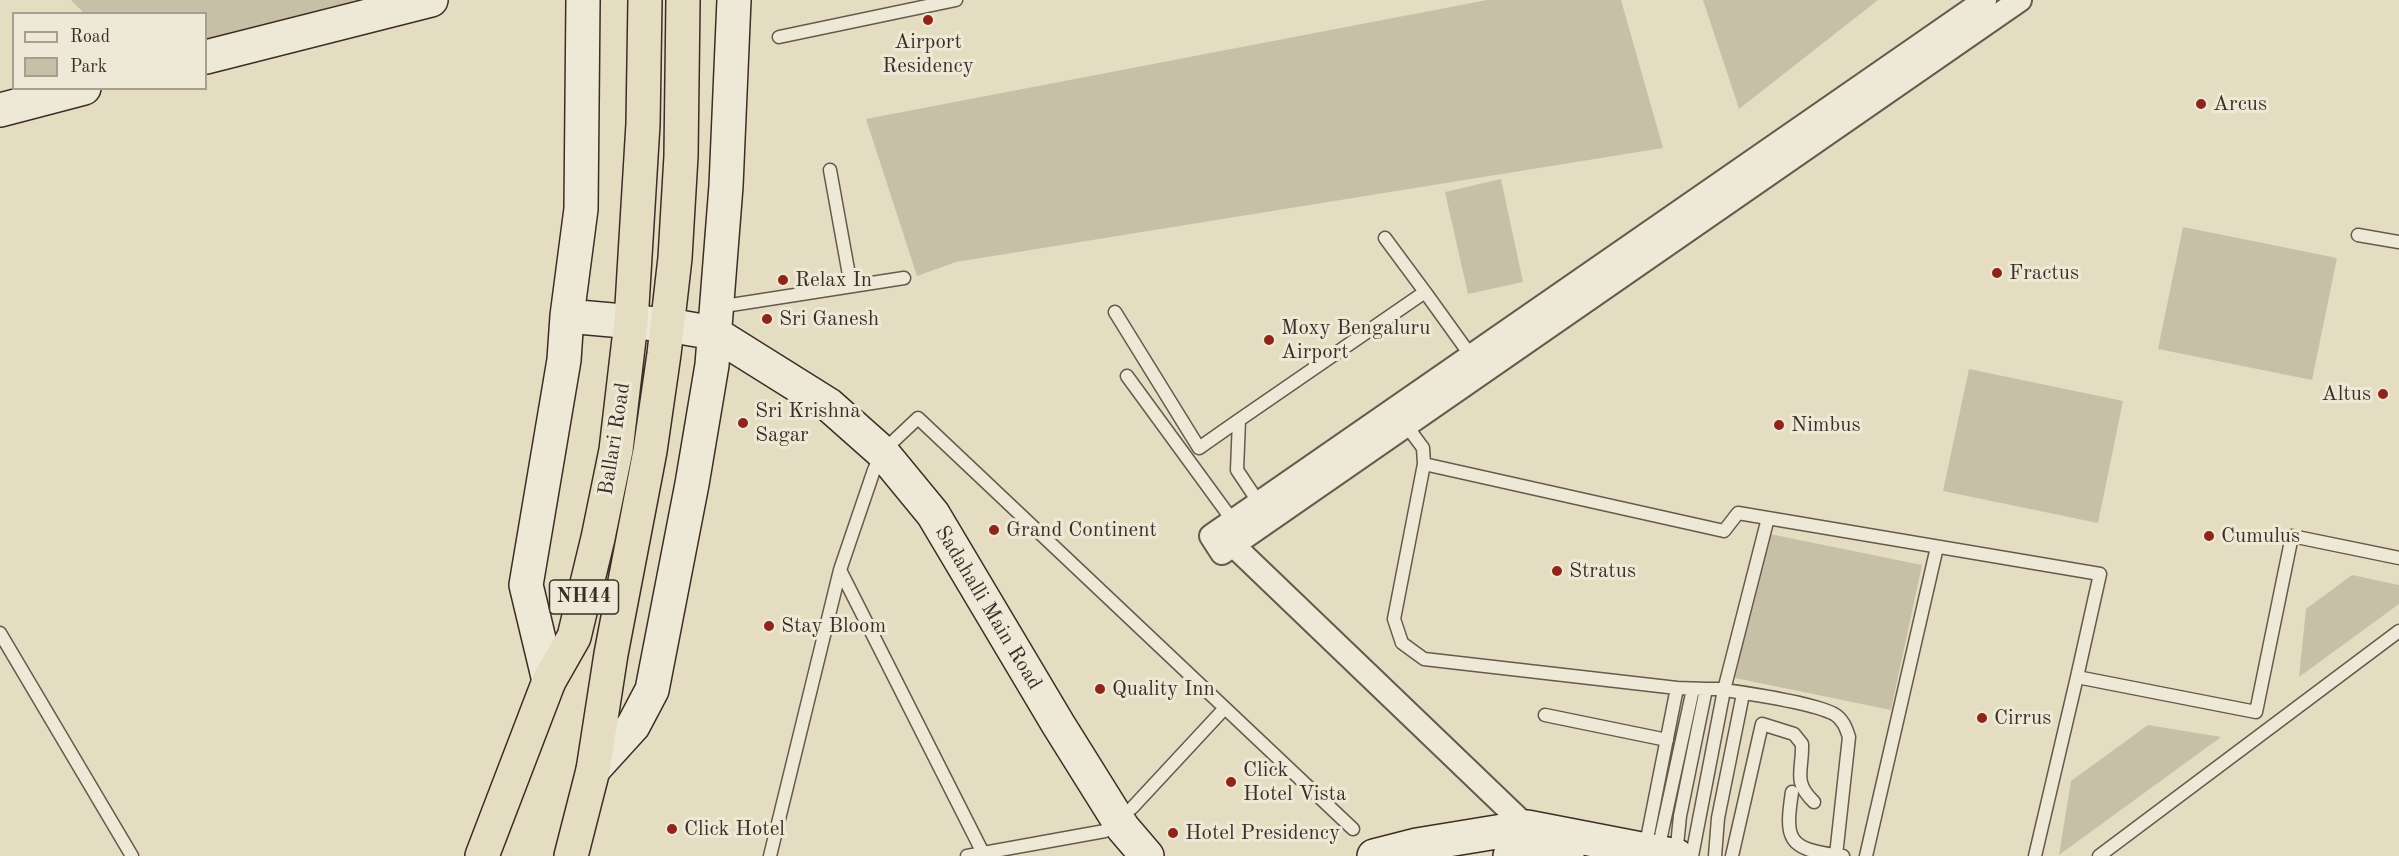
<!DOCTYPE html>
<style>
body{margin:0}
#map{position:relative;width:2399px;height:856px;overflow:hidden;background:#e5ddc2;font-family:"Old Standard TT",serif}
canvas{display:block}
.legend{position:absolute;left:12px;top:12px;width:195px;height:78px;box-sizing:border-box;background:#eee9d7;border:2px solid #a79e90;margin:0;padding:8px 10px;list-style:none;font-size:18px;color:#3c2d26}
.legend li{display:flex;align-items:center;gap:12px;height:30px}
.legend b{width:30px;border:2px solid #a79e90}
</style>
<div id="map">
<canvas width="2399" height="856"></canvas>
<ul class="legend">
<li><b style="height:8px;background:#eee9d7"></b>Road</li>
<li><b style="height:16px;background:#c8bfa7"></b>Park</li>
</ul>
</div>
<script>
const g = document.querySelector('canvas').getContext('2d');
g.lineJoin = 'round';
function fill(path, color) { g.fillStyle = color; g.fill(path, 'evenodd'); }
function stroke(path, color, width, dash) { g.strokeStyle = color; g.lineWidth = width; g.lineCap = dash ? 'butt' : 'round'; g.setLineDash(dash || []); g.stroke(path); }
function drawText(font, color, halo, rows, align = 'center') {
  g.font = font + ' "Old Standard TT",serif'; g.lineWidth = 6; g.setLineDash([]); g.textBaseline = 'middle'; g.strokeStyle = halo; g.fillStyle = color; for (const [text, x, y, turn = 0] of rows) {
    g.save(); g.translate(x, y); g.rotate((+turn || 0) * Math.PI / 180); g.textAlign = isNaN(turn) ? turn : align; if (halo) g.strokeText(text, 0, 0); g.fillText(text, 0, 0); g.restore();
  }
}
fill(new Path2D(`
 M71,0H359L206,40V14L84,13Z
 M1487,0H1621L1663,148L956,262L917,276L866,119Z
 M1703,0H1878L1739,109Z
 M1501,179L1523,282L1468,294L1445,192Z
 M2183,227L2337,258L2312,380L2158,349Z
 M1969,369L2123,401L2098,523L1943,491Z
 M1765,533L1922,565L1891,710L1735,678Z
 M2352,575L2399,585V604L2299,677L2306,609Z
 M2148,725L2221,737L2059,855L2071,781Z`), '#c8bfa7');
const lane = new Path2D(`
 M779,37L956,0
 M830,170L851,286
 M2358,235L2399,242
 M1385,238L1425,292
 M718,307L904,278
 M1115,312L1199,448L1239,420
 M1127,376L1233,521
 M1406,425L1423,448L1424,464L1394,619L1402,643L1424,659L1677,688L1706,689
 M1424,464L1724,531L1738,513L2100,574L2077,677
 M1259,503L1237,470L1239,420L1425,292L1471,356
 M840,570L983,853
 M0,633L132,856
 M1545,715L1667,740
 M1792,792C1785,838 1787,849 1836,855
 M1132,808L1224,709
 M1645,849L1677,688
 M1658,850L1693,689
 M1676,855L1680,816L1706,689H1717C1745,693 1811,702 1834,714C1843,719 1846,728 1849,737L1836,855L1843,856
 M770,856L840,570L874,470L882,452L918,418L1353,829
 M967,856L1105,831
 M1692,856L1724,690L1768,518
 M1715,856L1718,818L1743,694
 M1732,856L1762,724L1794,734L1802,744C1803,771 1792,781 1814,802
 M1866,856L1937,547
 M2035,856L2077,677L2256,712L2292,536L2399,558
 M2099,856L2399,631`);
const street = new Path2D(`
 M1985,0L1211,536L1222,553L2020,0
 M1233,545L1527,827`);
const secondary = new Path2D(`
 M206,57L431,0
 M0,110L84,88
 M567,316L668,325L714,333L829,405L882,452L933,514L1058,724L1123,828L1147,856
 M549,681L526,585L564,360L567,316L581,209L583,0
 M593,770L633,726L652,690L692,484L712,365L726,186L734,0
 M1374,856L1417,845L1527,827L1677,856
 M1510,856L1538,852L1567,856`);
const highway = new Path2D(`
 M482,856L549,681L574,637L598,538L616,450L631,322L643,124L645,0
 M571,856L593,770L611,654L650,451L664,354L675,258L681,156L683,0`);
stroke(lane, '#66594d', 15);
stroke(street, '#66594d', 26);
stroke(secondary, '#3c2d26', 36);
stroke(highway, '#3c2d26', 36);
stroke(lane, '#eee9d7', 12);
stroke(street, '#eee9d7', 22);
stroke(secondary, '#eee9d7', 33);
stroke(highway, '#e5ddc2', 33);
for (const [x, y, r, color] of [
 [928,20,6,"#8f2418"],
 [2201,104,6,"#8f2418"],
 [1997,273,6,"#8f2418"],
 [783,280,6,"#8f2418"],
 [767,319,6,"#8f2418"],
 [1269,340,6,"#8f2418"],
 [2383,394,6,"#8f2418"],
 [743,423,6,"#8f2418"],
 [1779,425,6,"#8f2418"],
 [994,530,6,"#8f2418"],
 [2209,536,6,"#8f2418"],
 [1557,571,6,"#8f2418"],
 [769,626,6,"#8f2418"],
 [1100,689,6,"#8f2418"],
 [1982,718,6,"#8f2418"],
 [1231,782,6,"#8f2418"],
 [672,829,6,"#8f2418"],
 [1173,833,6,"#8f2418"]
]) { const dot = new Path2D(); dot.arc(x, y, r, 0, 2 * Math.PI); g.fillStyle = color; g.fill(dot); stroke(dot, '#eee9d7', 2); }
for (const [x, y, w] of [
 [584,597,69]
]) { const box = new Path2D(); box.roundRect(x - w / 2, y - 17, w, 34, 4.5); g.fillStyle = '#eee9d7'; g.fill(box); stroke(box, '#3c2d26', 1.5); }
drawText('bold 20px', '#3c2d26', null, [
 ["NH44",584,597]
]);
drawText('21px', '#3c2d26', '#eee9d7', [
 ["Airport",928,42,"center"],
 ["Residency",928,66,"center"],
 ["Arcus",2213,104],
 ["Fractus",2009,273],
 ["Relax In",795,280],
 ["Sri Ganesh",779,319],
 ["Moxy Bengaluru",1281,328],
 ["Airport",1281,352],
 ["Altus",2371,394,"right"],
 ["Sri Krishna",755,411],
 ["Sagar",755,435],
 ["Nimbus",1791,425],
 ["Grand Continent",1006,530],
 ["Cumulus",2221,536],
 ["Stratus",1569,571],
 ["Stay Bloom",781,626],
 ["Quality Inn",1112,689],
 ["Cirrus",1994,718],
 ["Click",1243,770],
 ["Hotel Vista",1243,794],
 ["Click Hotel",684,829],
 ["Hotel Presidency",1185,833]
], 'left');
drawText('21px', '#3c2d26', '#eee9d7', [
 ["Ballari Road",615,439,-81],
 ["Sadahalli Main Road",988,608,59]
]);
</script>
